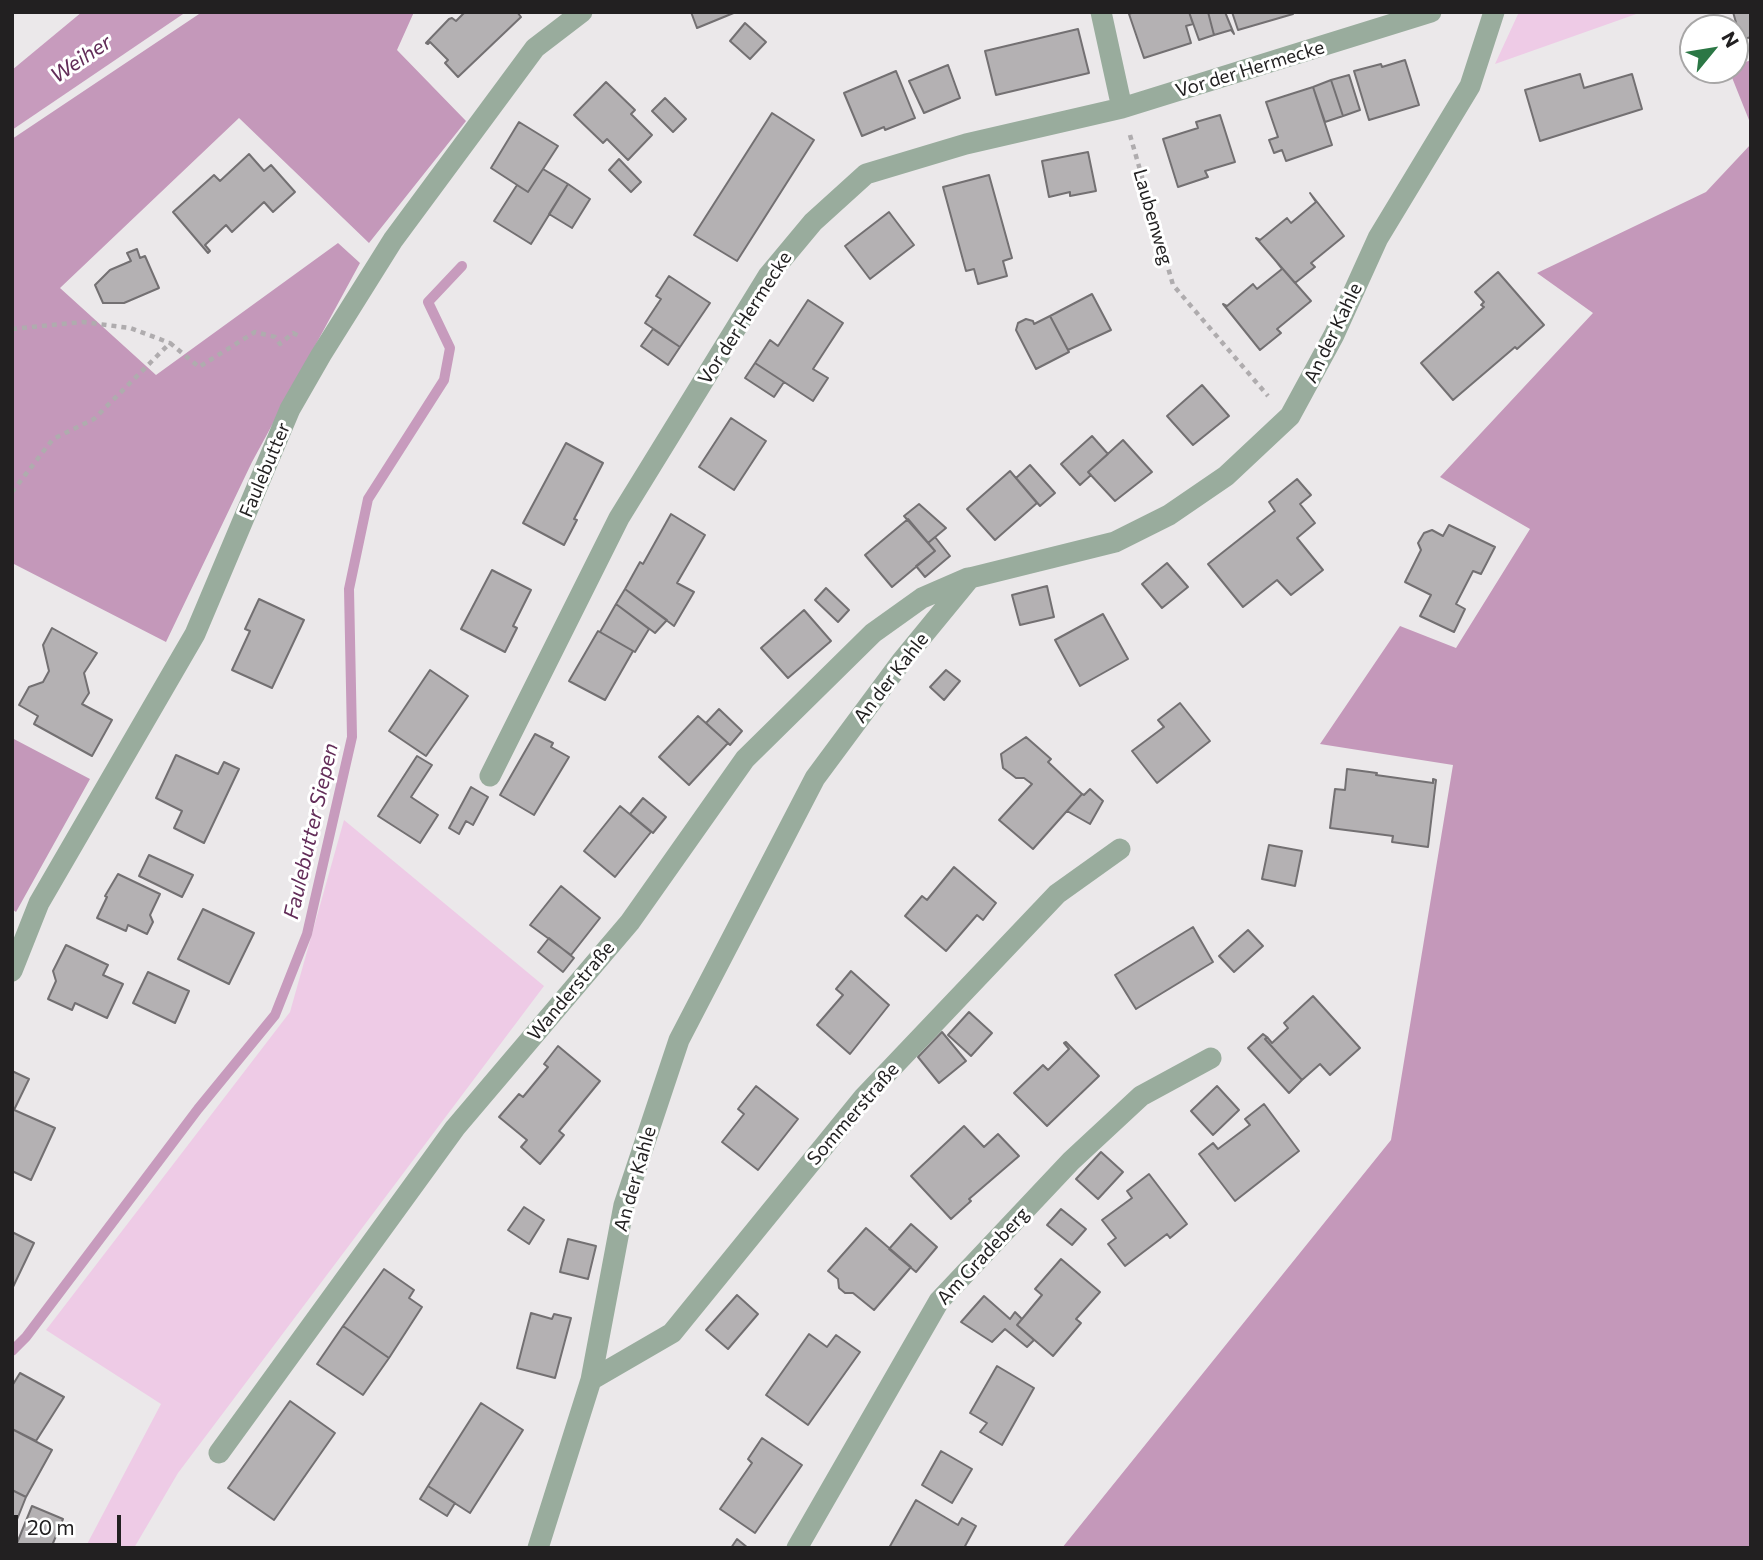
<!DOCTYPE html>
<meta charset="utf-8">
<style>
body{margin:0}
#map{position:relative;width:1763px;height:1560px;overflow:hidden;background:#ebe8ea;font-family:Commissioner,sans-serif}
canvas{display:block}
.frame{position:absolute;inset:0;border:14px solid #222021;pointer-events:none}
.north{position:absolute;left:1679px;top:14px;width:70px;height:70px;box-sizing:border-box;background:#fff;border:2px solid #a7a6a6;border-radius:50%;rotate:60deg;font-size:19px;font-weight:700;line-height:28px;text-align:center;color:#222021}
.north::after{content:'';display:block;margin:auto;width:24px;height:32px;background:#2b7745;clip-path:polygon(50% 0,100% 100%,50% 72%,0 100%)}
.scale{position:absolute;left:14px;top:1515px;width:107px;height:32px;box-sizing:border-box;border:4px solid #222021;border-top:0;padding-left:9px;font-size:21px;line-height:24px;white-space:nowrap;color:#222021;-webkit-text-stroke:5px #fff;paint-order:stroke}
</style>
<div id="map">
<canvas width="1763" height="1560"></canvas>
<div class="frame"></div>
<div class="north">N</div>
<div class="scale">20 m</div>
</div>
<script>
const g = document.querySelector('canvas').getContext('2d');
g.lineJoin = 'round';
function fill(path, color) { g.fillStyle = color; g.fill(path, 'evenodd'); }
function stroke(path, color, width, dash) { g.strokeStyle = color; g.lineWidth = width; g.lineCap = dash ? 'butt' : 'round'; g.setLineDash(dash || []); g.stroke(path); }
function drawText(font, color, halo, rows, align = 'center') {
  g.font = font + ' Commissioner,sans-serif'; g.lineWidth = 6; g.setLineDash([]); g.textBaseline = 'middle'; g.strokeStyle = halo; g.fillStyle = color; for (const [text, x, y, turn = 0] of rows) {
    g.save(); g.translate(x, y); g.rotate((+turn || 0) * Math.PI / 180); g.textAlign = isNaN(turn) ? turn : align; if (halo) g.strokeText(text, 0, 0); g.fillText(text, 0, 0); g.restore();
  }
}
fill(new Path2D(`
 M1519,12H1642L1495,64Z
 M344,820L544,986L178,1473L134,1548H85L161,1404L46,1330L290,1012Z`), '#eecbe6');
fill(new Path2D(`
 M202,12H414L397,50L466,121L369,243L239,118L60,288L156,375L338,243L360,263L252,462L166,642L12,563V139Z
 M1751,60V125L1729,70H1735V66Z
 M1751,144V1548H1062L1391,1140L1453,765L1320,744L1400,626L1456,648L1530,529L1440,477L1593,313L1537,273L1706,192Z
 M12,738L90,779L16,912L12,909Z`), '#c498ba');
fill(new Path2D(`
 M82,12H186L12,130V70Z`), '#c79bbd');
stroke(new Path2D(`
 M12,1351L26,1337L198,1109L275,1015L307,934L352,737L349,589L368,499L444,380L450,348L428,302L462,266`), '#c79bbd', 10);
const building = new Path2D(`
 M465,12H517L521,17L458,77L445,63L448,60L430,42L428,44L426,43L449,19L452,18L456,21Z
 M691,12H736L697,28Z
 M1134,12H1189L1193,24L1186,26L1191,43L1144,58L1129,14Z
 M1189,12H1208L1214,35L1199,40Z
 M1208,12H1225L1234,34L1231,30L1214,35Z
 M1232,12H1292L1293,14L1238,30Z
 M1733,12H1751V37L1741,40Z
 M745,23L766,42L750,59L730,41Z
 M1078,29L1089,73L996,95L985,51Z
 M1405,60L1419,105L1369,120L1354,71L1381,64L1382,67Z
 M948,65L960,98L924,113L909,81Z
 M896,71L915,118L885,130L884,127L862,136L844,93Z
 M1580,74L1584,88L1632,74L1642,109L1540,141L1525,90Z
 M1349,75L1360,110L1343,116L1331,80Z
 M1331,80L1343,116L1325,122L1313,87Z
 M606,82L635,110L631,114L652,135L628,160L607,139L603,143L574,115Z
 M1313,87L1332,145L1286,161L1282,150L1274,153L1269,140L1278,137L1266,102Z
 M665,98L686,119L673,132L652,111Z
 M772,113L814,140L737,261L694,235Z
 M1220,115L1235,162L1205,171L1208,177L1178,187L1163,139L1198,128L1196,122Z
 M519,122L558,146L528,192L491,168Z
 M1088,152L1096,191L1070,196V192L1049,197L1042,161Z
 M249,154L264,171L271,165L295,192L273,212L264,202L232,232L226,225L205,245L210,251L208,253L173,212L214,175L220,181Z
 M619,159L641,182L631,192L609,170Z
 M543,169L568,184L531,244L494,221L517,185L528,192Z
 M989,175L1012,258L1003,261L1007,276L978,284L974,269L966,271L943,187Z
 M568,184L590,199L572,228L549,214Z
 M1310,193L1344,236L1311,263L1315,267L1295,283L1256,238L1260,240L1287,218L1291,223L1316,202Z
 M889,212L914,245L870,279L845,246Z
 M137,249L140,258L145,256L159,288L124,303H103L95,285L110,270L131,261L127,253Z
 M1275,260L1311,301L1277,329L1281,333L1260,350L1223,304L1227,306L1253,284L1257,289L1282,269Z
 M1498,272L1544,325L1517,349L1515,347L1453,400L1421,363L1484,307L1481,305L1484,302L1475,292Z
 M669,276L710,303L680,347L645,323L661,299L656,296Z
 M1092,294L1111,330L1068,350L1050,316Z
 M808,300L843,323L813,369L828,378L813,401L755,363L770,340L778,346Z
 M1050,316L1069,352L1036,369L1016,330L1018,323L1026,319L1033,321L1034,324Z
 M653,329L680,347L668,365L641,346Z
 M755,363L784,382L774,397L745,378Z
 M1202,385L1229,416L1193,445L1167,416Z
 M731,418L766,441L734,490L699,467Z
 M1092,436L1108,454L1088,472L1091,475L1080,485L1061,464Z
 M1123,440L1152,472L1115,501L1088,472Z
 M566,443L603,463L574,519L577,520L564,545L523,523Z
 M1030,465L1055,493L1040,506L1016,478Z
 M1010,471L1037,503L995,540L967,509Z
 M1297,479L1311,495L1300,504L1315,523L1297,538L1323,570L1291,595L1277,580L1243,607L1208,564L1275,511L1269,502Z
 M919,504L946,528L928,543L904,516Z
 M671,514L705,535L677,583L694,592L674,626L625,589L640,562L643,564Z
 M908,519L935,551L892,587L865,555Z
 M1449,525L1495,547L1481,574L1473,571L1456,604L1465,609L1454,632L1420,616L1431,595L1405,582L1421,550L1418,543L1424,533L1432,530L1443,536Z
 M935,537L950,556L925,577L916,566L935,551L928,543Z
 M1167,563L1188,587L1162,608L1142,584Z
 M492,570L531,590L513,626L517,628L505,652L461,629Z
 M1047,586L1054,617L1020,625L1012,595Z
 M826,588L849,610L838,622L815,600Z
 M625,589L667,620L655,633L616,604Z
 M259,599L304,620L272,688L232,670L250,631L245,629Z
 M616,604L649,629L635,652L600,632Z
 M804,610L831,641L788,678L761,648Z
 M1103,614L1128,659L1080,686L1055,640Z
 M52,628L97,653L84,673L89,693L82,704L112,720L92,756L34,724L38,716L19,705L29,687L43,682L49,671L43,645Z
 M598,631L633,651L605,700L569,681Z
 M430,670L468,696L426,756L389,731Z
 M946,670L960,681L944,700L930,687Z
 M1180,703L1210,741L1157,783L1132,751L1164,727L1158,720Z
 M719,709L742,731L730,745L706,723Z
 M698,716L728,743L689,785L659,757Z
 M535,734L553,743L551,747L569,757L534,815L500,795Z
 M1026,737L1051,759L1048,762L1082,794L1033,849L999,820L1032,784L1024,778H1016L1003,768L1001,754Z
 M176,755L218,774L224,762L239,769L204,843L174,828L182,811L156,798Z
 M417,756L432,765L411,797L438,815L420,843L378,816Z
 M1347,769L1377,773L1376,775L1433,783V779L1436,780L1428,847L1392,842L1393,836L1330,828L1335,789L1345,790Z
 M471,787L488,797L473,825L466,821L459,834L449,828Z
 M1090,789L1103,801L1090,824L1067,811L1082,794L1084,795Z
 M643,798L666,817L653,833L630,814Z
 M620,806L651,832L615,877L584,851Z
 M1269,845L1302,851L1295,886L1262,879Z
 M149,855L193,875L182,897L139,876Z
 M954,867L996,903L983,920L977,915L946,951L905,916L922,896L927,900Z
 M118,874L160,894L150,915L153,922L147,934L128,925L126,931L97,918L107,897L105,896Z
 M561,886L600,918L571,955L530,925Z
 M203,909L254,933L229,984L178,959Z
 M1193,927L1213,962L1136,1009L1115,975Z
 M1248,930L1263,946L1234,972L1219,956Z
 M549,938L574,958L563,972L538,952Z
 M66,945L108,965L103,975L123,984L107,1018L75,1003L72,1010L48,999L56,981L53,971Z
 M851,971L889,1005L850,1054L817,1025L843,995L836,989Z
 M148,972L189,991L175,1023L133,1003Z
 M1313,996L1360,1048L1330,1075L1320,1064L1302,1080L1265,1039L1267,1037L1272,1043L1288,1028L1284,1023Z
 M969,1012L992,1033L971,1056L948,1035Z
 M942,1032L966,1061L939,1083L918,1057Z
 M1263,1034L1267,1037L1265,1039L1302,1080L1289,1093L1248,1048Z
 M1066,1042L1099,1076L1047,1126L1014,1093L1043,1065L1048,1070L1069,1049L1064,1043Z
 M558,1046L600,1081L559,1131L564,1135L540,1164L521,1147L527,1140L499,1117L519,1094L523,1097L548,1067L544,1064Z
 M12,1071L29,1079L14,1110L12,1109Z
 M756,1086L798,1119L758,1170L722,1142L744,1114L738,1109Z
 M1217,1086L1239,1110L1213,1135L1191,1111Z
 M1264,1104L1299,1151L1235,1201L1199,1154L1213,1143L1218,1149L1250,1125L1245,1119Z
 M12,1109L55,1128L31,1180L12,1171Z
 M964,1126L984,1147L998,1134L1019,1156L969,1199L971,1201L951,1219L911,1176Z
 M1101,1152L1123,1172L1098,1199L1076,1179Z
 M1149,1174L1187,1224L1170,1238L1167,1234L1125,1266L1108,1244L1116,1238L1102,1220L1132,1198L1127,1191Z
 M524,1207L544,1220L529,1244L508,1230Z
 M1061,1209L1086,1229L1072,1245L1047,1225Z
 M911,1224L937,1247L916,1272L889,1249Z
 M866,1228L911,1267L874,1310L853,1293H845L839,1288L838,1279L828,1271Z
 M12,1232L34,1243L12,1289Z
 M568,1239L596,1246L588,1279L560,1272Z
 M1061,1259L1100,1292L1076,1319L1081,1323L1053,1356L1017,1325L1042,1295L1035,1289Z
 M384,1269L414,1290L409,1298L422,1307L389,1358L343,1326Z
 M737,1295L758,1314L728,1349L706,1330Z
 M984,1296L1010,1319L1015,1312L1022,1319L1017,1325L1034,1340L1027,1347L1005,1329L992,1342L961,1322Z
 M531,1313L552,1319L554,1314L571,1318L555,1378L517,1368Z
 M343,1326L389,1358L363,1395L317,1364Z
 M809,1334L827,1347L836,1335L860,1352L808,1425L766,1395Z
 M997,1366L1034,1388L1002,1445L980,1432L987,1423L970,1413Z
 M20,1373L64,1397L36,1441L12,1429V1386Z
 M290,1401L335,1433L274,1520L228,1488Z
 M481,1403L523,1430L470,1513L428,1486Z
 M12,1429L52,1450L26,1497L12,1490Z
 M762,1438L802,1465L755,1533L720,1509L752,1463L748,1459Z
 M941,1451L972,1469L952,1503L922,1485Z
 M428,1486L455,1503L447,1516L420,1499Z
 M12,1490L26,1497L12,1532Z
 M916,1500L958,1525L962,1518L976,1526L964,1548H889Z
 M32,1506L63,1519L51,1548H15Z
 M737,1539L748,1548H731Z`);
fill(building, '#b4b1b3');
stroke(building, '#737072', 2);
stroke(new Path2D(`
 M1130,135L1173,285L1268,396
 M12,329L83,322L130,328L170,343
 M12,492L53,439L94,419L170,343L199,367L255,332L275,337L280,344L293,333L301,337`), '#afacae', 4.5, [5, 5]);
stroke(new Path2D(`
 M1101,12L1122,108
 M490,776L619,518L768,276L813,222L866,174L966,144L1122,108L1431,12
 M12,971L39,903L195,634L290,409L321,355L393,240L535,48L582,12
 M591,1380L672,1333L864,1097L1057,894L1120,849
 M219,1453L455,1128L630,922L745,759L873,633L922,598L968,578
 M538,1548L591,1380L624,1205L679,1040L815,778L901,662L970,578L1115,542L1169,515L1226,476L1290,416L1334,335L1378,238L1470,86L1494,12
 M797,1548L939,1301L1071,1161L1141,1096L1211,1058`), '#99ac9d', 21);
drawText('19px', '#222021', '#fff', [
 ["Vor der Hermecke",1250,69,-17],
 ["Laubenweg",1153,217,74],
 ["Vor der Hermecke",745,318,-57],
 ["An der Kahle",1333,333,-64],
 ["Faulebutter",265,470,-67],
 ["An der Kahle",891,678,-52],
 ["Wanderstraße",571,991,-50],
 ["Sommerstraße",853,1114,-49],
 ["An der Kahle",635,1179,-74],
 ["Am Gradeberg",983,1256,-47]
]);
drawText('italic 21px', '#632d59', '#fff', [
 ["Weiher",81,59,-34],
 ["Faulebutter Siepen",311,831,-77]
]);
</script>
